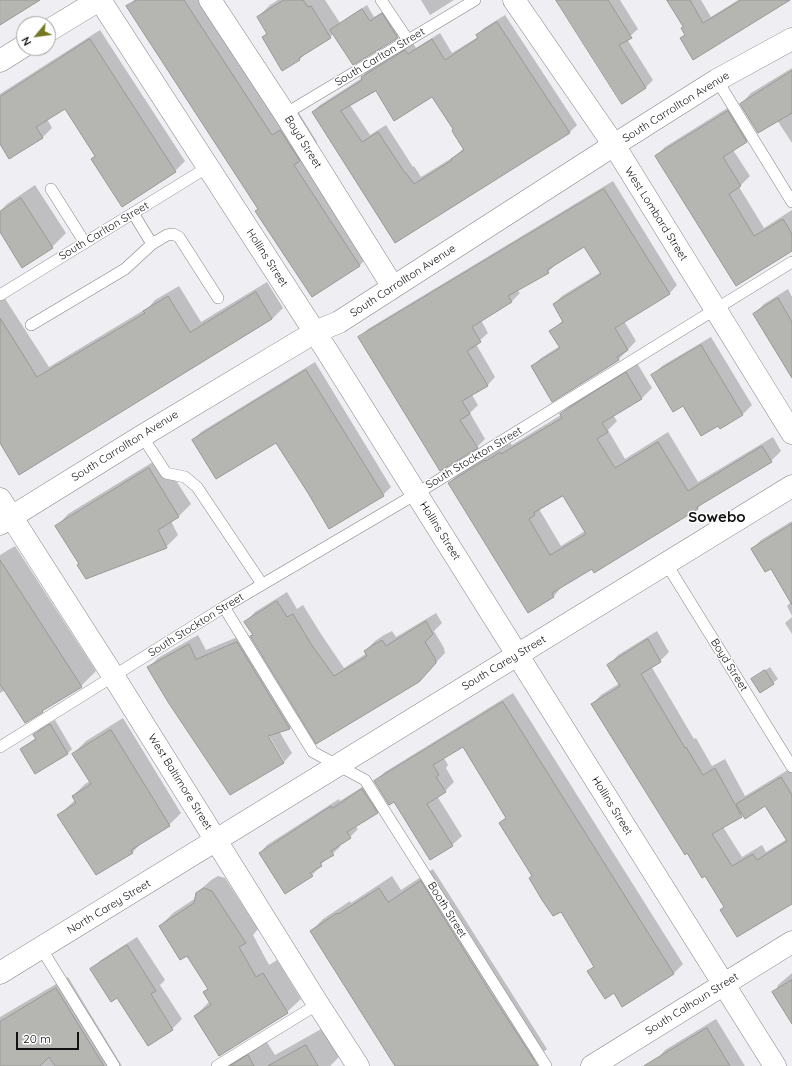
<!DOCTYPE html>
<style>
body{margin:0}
#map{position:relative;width:792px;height:1066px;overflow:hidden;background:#efeef2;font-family:Quicksand,sans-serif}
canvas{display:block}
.north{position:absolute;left:16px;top:16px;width:40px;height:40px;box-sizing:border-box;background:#fff;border:1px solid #a0a0a1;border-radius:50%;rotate:241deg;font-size:11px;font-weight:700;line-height:16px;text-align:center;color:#121213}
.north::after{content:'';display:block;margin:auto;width:14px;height:18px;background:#747821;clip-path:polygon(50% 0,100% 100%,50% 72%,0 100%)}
.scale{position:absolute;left:16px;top:1032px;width:63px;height:18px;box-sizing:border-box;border:2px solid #121213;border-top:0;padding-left:5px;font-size:12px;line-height:14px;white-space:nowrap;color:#121213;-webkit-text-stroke:3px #fff;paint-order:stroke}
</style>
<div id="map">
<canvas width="792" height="1066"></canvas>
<div class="north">N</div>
<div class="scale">20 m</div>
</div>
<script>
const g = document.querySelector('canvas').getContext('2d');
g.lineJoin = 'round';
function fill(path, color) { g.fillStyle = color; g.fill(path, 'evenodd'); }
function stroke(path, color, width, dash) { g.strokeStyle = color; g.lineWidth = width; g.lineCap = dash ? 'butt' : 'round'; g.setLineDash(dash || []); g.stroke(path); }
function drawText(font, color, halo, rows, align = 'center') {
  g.font = font + ' Quicksand,sans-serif'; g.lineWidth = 3; g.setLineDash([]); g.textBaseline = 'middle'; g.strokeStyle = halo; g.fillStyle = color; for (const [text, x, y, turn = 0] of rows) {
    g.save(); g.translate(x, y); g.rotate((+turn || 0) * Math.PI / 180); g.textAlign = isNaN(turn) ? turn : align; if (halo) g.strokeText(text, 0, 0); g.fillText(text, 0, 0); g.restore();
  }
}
fill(new Path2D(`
 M134,0H214L291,118L299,113L317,142L313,147L378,247L360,265L312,296L259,209L128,7Z
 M278,0H325L340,23L367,5L374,17L386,10L402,33L397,37L334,33L330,37L308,51L299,60L263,37L268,32L258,17L270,5Z
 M421,0H454L430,15Z
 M557,0H620L638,29L627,39L653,80L646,87L622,102Z
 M668,0H701L711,17L738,0H787L681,39L686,34L684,26Z
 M505,15L577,125L569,133L395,241L313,112L320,105L362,78V77L369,69L413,43L416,48L440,33L452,53L478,37L477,35L484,28ZM376,89L432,96L454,129L464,148L455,156L421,177L414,166L413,167L386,125L370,135L350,105Z
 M100,30L185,161L175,171L122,206L92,159L96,155L66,108L47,119L52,128L42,138L0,143V94Z
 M792,68V143L777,120L741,104L751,93Z
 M737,102L755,132L746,141L733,150L750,176L739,187L764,228L792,210V250L736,284L656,156L665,147Z
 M613,181L677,285L669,294L624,321L636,341L618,360L532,367L541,358L560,346L551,332L563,320L554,304L562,296L601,272L585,246L556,264L548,272L517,290L520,293L511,302L481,320L488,333L476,344L495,377L487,386L472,395L478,405L470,413L485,439L477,447L360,337L368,329Z
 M35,185L66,233L52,247L0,230V211L7,204Z
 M267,282L283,308L272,319L20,473L0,442V300L4,297L49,367L149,307L155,300L179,286L201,322Z
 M788,289L792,297V373L754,314L764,304Z
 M711,337L752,405L743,414L720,428L718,425L683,405L653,375L662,366Z
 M315,362L391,487L383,495L276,441L193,440L201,432Z
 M637,363L652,388L642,398L613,415L617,421L608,430L625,459L668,432L698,482L773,437L781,451L771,461L704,501L698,508L595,572L592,568L563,585L554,596L449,483L459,473L495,450L496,451L510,443L512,445L561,415V414L571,404ZM563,495L585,531L561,546L539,509Z
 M161,457L191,504L179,516L171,521L178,535L166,547L80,564L57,526L68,514Z
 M792,521V616L787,606L791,602L771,568L752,549L761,540Z
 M15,546L96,671L81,686L46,707L42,711L5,690L0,693V555Z
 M287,592L297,609L303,605L321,634L344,668L367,653L365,651L375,641L384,635L392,631L396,637L436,613L442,623L434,631L444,648L445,653L428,671L317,743L251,636L253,635L245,622L255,612Z
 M792,617V634L785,623Z
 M657,631L669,652L660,661L651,666L694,739L696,738L712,766L725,759L745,796L791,768L792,770V902L721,910L725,906L592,704L601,695L620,683L609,665L618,655ZM765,805L787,839L766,852L762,845L742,857L723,827L743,814Z
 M247,633L299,718L290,728L279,731L292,753L283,763L230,794L169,701L149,667L158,658L198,635L206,650ZM266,731L284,761H281L264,732Z
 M770,667L778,679L773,683L752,680Z
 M513,693L683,964L673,974L614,992L589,971L595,965L561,910L532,876L500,823L507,817L464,745L444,758L448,765L446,768L454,782L445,791L437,796L462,836L452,845L395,801L375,781L385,772Z
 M123,718L181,813L169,825L144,840L133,852L96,874L59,815L75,800L73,796L85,784L90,781L73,754L86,741Z
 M55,720L72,749L68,753L36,773L21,749L36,738L34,735L39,730Z
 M370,782L384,805L377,812L355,826L358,829L350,837L339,844L340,847L318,867L319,868L312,875L260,853L267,845L339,799L340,801Z
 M433,869L547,1049L534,1061L526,1066H396L311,931L323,919L350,901L351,903L392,876L401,890Z
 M218,876L225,878L258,929L253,935L269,965L277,960L301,999L287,1012L244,1039L195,1016L210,1001L204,992L209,988L187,954L160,926L173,913L196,898L197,893L211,880Z
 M137,937L165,980L160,985L182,1019L172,1029L148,1045L117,997L91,969L101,960Z
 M792,973V1023L774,992L778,987L777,986Z
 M68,977L122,1066H0V1017Z
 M716,1019L745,1066H644L659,1057L665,1050Z
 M323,1028L339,1057L330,1066H225L265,1039L275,1055Z`), '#0003');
const building = new Path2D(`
 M0,0H40L0,25Z
 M137,0H184L272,135L280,130L300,161L294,165L360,266L312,297L255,211L258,209L126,6Z
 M284,0H303L308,7L311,6L331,38L299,58L300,60L282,71L262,37L267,34L257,17Z
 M556,0H608L632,38L619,45L646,88L622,104Z
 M667,0H690L703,23L741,0H790L693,60L680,38L685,35L681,28L683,27Z
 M362,9L370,21L382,13L398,38L353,65L330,30Z
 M497,22L570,133L395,243L312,112L362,80L361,77L405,50L408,54L432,39L445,60L478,38L476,35ZM376,91L394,121L432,97L453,129L452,131L464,150L451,159L452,160L414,184L406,173H405L378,132L362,142L341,111Z
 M90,39L176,172L122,207L91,159L95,156L65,109L36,127L43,138L9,159L0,144V97Z
 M792,71V113L758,133L740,104Z
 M728,111L747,142L723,157L741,186L729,194L754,236L783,219L792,234V251L736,286L655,156Z
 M604,189L670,294L615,328L628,350L617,357L619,360L552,402L531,366L560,348L549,331L563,322L553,304L601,274L584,247L547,270L549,273L508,296L512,302L472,327L481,342L467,351L488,386L462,401L470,414L460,420L478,448L440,471L358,337Z
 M21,198L53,248L22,268L0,232V212Z
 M256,292L272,319L19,475L0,443V318L37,377L145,313L143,311L168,296L190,332Z
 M778,298L792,322V378L753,314Z
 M701,345L743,415L720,429L718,426L701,436L683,406L673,412L651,375Z
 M306,370L384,496L329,529L308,493L276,443L216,479L192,440Z
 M626,372L642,399L602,423L608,432L597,439L615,468L658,442L688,491L762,446L772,462L697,507L698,509L594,573L592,569L552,593L554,597L528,613L448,483L485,460L486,461L500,452L501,454L562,418L560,414ZM563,496L586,534L550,555L529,519L535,515L534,513Z
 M149,468L179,517L158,530L167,548L86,579L77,565L79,564L55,526Z
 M792,524V605L771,569L765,572L751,549Z
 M0,560L82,687L42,711L43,712L25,723L0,684Z
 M277,601L287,617L293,614L311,644L334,676L367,656L364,651L373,645L382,640L386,646L426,621L433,634L425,642L435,658L436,663L419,682L316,744L250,636L253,635L244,622Z
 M648,639L661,662L641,674L685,748L686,747L703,775L715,768L742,817L712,834L732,866L753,854L757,860L787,841L765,806L745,819L736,804L781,777L792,795V904L737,937L720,910L724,907L705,876L702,878L687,853L685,855L591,704L620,686L607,665Z
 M237,642L290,729L268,736L284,763L230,795L168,702L147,667L189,644L196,659Z
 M765,670L774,684L760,693L751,679Z
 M503,702L674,974L622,1007L614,993L605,999L587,971L594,967L561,912L553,916L542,900L529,878L532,876L499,823L506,818L463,747L433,765L439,775L436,777L446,792L427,804L453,846L430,860L394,802L389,805L374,781Z
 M50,724L68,754L35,774L20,749L36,739L33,735Z
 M111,730L170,826L131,850L133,853L96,875L57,815L76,803L72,796L91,784L72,754Z
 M362,789L378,813L347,832L351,838L331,851L334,855L320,863L322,866L310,873L313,876L285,894L259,853L331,806L332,808Z
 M421,881L490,992L538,1066H395L310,931L337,913L338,914L379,888L388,902Z
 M204,888L212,891L246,943L239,947L256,977L263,973L288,1013L219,1056L194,1016L211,1005L203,992L208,989L187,956L180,960L159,926L194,903L196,893Z
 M127,945L156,991L151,994L173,1030L148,1046L117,998L111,1002L90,969Z
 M792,980V1024L772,992Z
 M56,988L104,1066H55L49,1057L40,1066H0V1022Z
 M707,1028L730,1066H644Z
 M306,1045L318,1066H268Z
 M248,1055L254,1066H230Z`);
fill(building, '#b5b6b2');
stroke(building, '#989895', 1);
const service = new Path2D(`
 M381,0L408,40
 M717,80L792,202
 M285,114L475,0
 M51,189L85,243
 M133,213L152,244
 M0,295L208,167
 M31,325L125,269L152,244L167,235L173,234L179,237L218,298
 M142,436L166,473L185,477L197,487L262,584
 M666,563L792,767
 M224,607L313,752L365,780L546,1066
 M0,747L224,607L416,494L792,262
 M41,948L114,1066
 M217,1066L318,1004`);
const minor = new Path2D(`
 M100,0L327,351L775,1066
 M210,0L285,114L393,287
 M48,31L99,0
 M0,61L24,46
 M0,524L142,436L315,332L339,322L614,145L717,80L792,39
 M592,1066L792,942`);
const secondary = new Path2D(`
 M0,499L119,685L318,1004L358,1066
 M0,973L792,486`);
const primary = new Path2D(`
 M514,0L614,145L792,433`);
stroke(service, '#838286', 12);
stroke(minor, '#838286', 23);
stroke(secondary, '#838286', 23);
stroke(primary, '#838286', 23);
stroke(service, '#fff', 11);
stroke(minor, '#fff', 22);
stroke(secondary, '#fff', 22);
stroke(primary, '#fff', 22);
drawText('11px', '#121213', '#fff', [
 ["South Carlton Street",380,57,-31],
 ["South Carrollton Avenue",676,107,-32],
 ["Boyd Street",303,142,58],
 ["West Lombard Street",656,214,58],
 ["South Carlton Street",104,231,-31],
 ["Hollins Street",267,258,57],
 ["South Carrollton Avenue",403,281,-33],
 ["South Carrollton Avenue",125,446,-32],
 ["South Stockton Street",474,458,-31],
 ["Hollins Street",440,531,58],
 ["South Stockton Street",196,625,-32],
 ["South Carey Street",504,663,-31],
 ["Boyd Street",729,665,58],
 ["West Baltimore Street",180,782,58],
 ["Hollins Street",612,806,58],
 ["North Carey Street",109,907,-31],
 ["Booth Street",447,910,58],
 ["South Calhoun Street",692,1004,-32]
]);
drawText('bold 15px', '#121213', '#fff', [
 ["Sowebo",717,517]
]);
</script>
